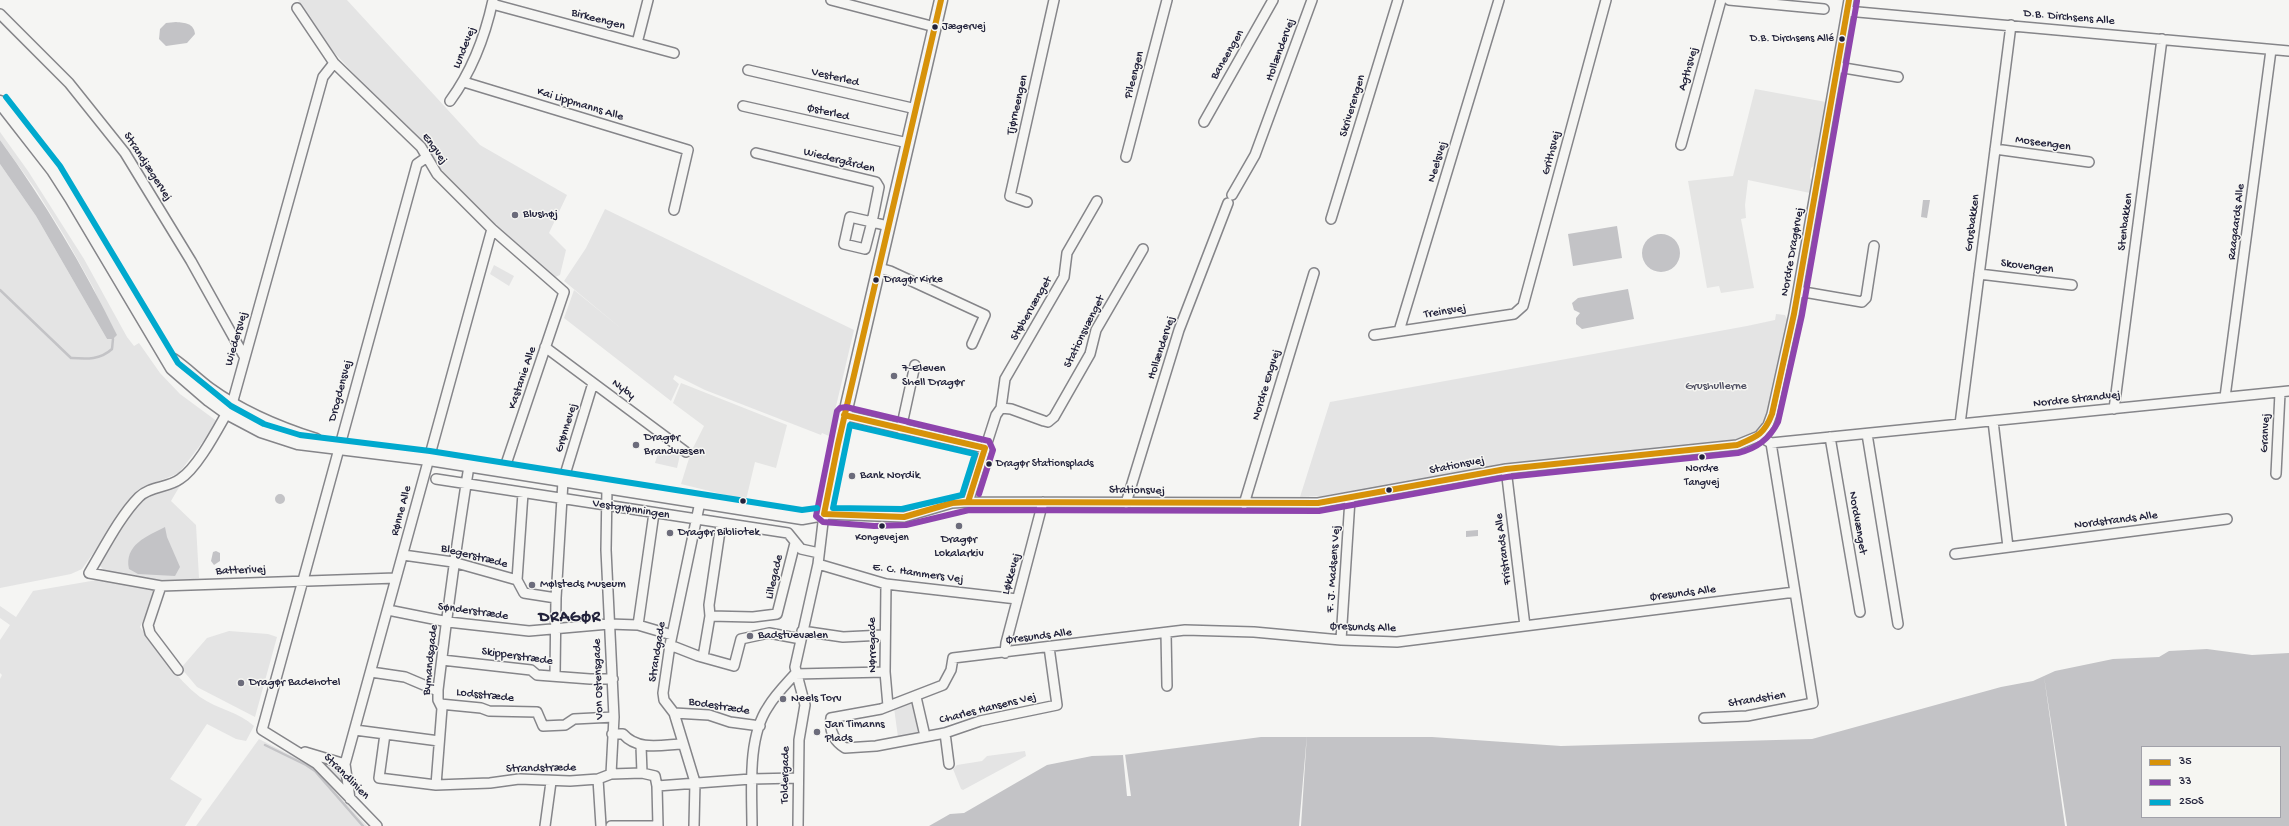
<!DOCTYPE html>
<meta charset="utf-8">
<style>
body{margin:0}
#map{position:relative;width:2289px;height:826px;overflow:hidden;background:#f5f5f3;font-family:"Gochi Hand",sans-serif}
canvas{display:block}
.legend{position:absolute;left:2141px;top:746px;width:140px;height:72px;box-sizing:border-box;background:#f6f6f2;border:1px solid #a1a1a9;margin:0;padding:5px 7px;list-style:none;font-size:12px;color:#22223b}
.legend li{display:flex;align-items:center;gap:8px;height:20px}
.legend b{width:20px;border:1px solid #a1a1a9}
</style>
<div id="map">
<canvas width="2289" height="826"></canvas>
<ul class="legend">
<li><b style="height:5px;background:#d79209"></b>35</li>
<li><b style="height:5px;background:#8e44ad"></b>33</li>
<li><b style="height:5px;background:#00a9ce"></b>250S</li>
</ul>
</div>
<script>
const g = document.querySelector('canvas').getContext('2d');
g.lineJoin = 'round';
function fill(path, color) { g.fillStyle = color; g.fill(path, 'evenodd'); }
function stroke(path, color, width, dash) { g.strokeStyle = color; g.lineWidth = width; g.lineCap = dash ? 'butt' : 'round'; g.setLineDash(dash || []); g.stroke(path); }
function drawText(font, color, halo, rows, align = 'center') {
  g.font = font + ' "Gochi Hand",sans-serif'; g.lineWidth = 3; g.setLineDash([]); g.textBaseline = 'middle'; g.strokeStyle = halo; g.fillStyle = color; for (const [text, x, y, turn = 0] of rows) {
    g.save(); g.translate(x, y); g.rotate((+turn || 0) * Math.PI / 180); g.textAlign = isNaN(turn) ? turn : align; if (halo) g.strokeText(text, 0, 0); g.fillText(text, 0, 0); g.restore();
  }
}
fill(new Path2D(`
 M1755,89L1826,102L1815,165L1811,168L1810,178L1812,182L1810,193L1748,180L1745,205L1746,218L1741,219L1754,288L1721,293L1719,286L1707,288L1688,181L1733,176Z
 M681,383L787,425L776,468L755,462L746,500L681,484L691,452L704,426L673,403Z`), '#e5e5e4');
fill(new Path2D(`
 M298,0H347L480,145L567,195L549,233L566,250L560,275L553,278L498,230L441,171L426,146L371,92L330,48Z
 M0,132L28,171L84,259L127,337L134,346L139,343L160,373L180,394L218,422L179,473L142,488L136,493L82,569L71,574L0,588V164L36,216L107,339H113L94,289L65,237L36,190L0,140Z
 M605,209L854,330L829,436L822,433L821,435L705,390L675,375L673,379L679,384L671,401L564,318L574,290L623,330L564,281L586,248Z
 M494,265L514,276L509,286L490,274Z
 M1776,314L1785,315L1788,321L1767,418L1759,430L1743,439L1517,464L1322,496L1300,497L1330,402L1747,326L1775,320Z
 M659,450L680,455L677,468L655,463Z
 M181,484L171,501L196,525L199,578C166,585 136,577 104,570L99,565L101,560C109,548 134,503 143,497C155,490 169,492 181,484Z
 M97,580L150,588L156,593L140,627C159,651 176,679 200,697C217,709 239,712 254,726L246,741L236,739L207,724L170,779L202,799L185,826H0V679L2,675L0,673V640L10,625L0,618V606L16,617L33,591Z
 M229,631L268,634L277,637L255,717L197,687L181,668L207,638Z
 M913,703L918,733L898,737L894,708Z
 M259,739L312,766L367,826H196Z
 M1025,751L1026,756L963,790L961,789L953,769L957,765L982,761L987,756Z
 M318,758L340,766L342,785Z`), '#e4e4e4');
fill(new Path2D(`
 M176,22C185,23 194,23 195,34L187,43L166,46L159,39L160,29L166,23Z
 M0,140C45,202 83,266 117,335L113,339H107L36,216L0,164Z
 M1923,200H1930L1927,218L1921,217Z
 M1617,226L1622,258L1573,266L1568,234Z
 M1642 253a19 19 0 1 1 38 0a19 19 0 1 1-38 0Z
 M1628,289L1634,319L1582,329L1576,324V318L1580,313L1574,310L1572,303L1578,298Z
 M275 499a5 5 0 1 1 10 0a5 5 0 1 1-10 0Z
 M165,527L167,537L180,567L175,576L138,574L129,569C124,545 147,536 165,527Z
 M1478,530V536L1466,537V531Z
 M216,551L220,553V561L214,565L211,561L213,552Z
 M2207,649L2252,655L2289,653V826H929L950,814L964,813L1047,765L1092,756L1123,755L1261,737H1432L1561,746L1812,739L2001,687L2033,681L2055,671L2113,659L2159,657L2169,651ZM2142,747H2280V817H2142Z`), '#c3c3c6');
fill(new Path2D(`
 M2044,676L2067,826H2065Z
 M1307,734L1301,826H1299Z
 M1125,754L1131,796H1127L1123,755Z`), '#f5f5f3');
stroke(new Path2D(`
 M0,290L71,358C87,359 100,360 112,349L113,339
 M265,745L306,765L315,771L363,826`), '#c3c3c6', 2.5);
const street = new Path2D(`
 M831,0L935,27
 M1729,0L1824,9
 M492,4L674,53
 M297,8L334,63L421,147L437,174L492,229L564,292L504,470
 M1847,11L2289,51
 M0,14L69,83L125,153L191,261L244,356
 M637,43L648,0
 M334,63L323,77L232,404C220,424 199,467 180,479C168,488 150,486 139,497C120,516 103,550 89,573L161,586L396,578
 M1838,67L1898,77
 M748,70L916,109
 M464,82L688,150L674,210
 M450,101C472,71 485,37 493,0
 M743,106L908,143
 M1204,122L1273,0
 M1681,145L1721,0
 M1995,149L2089,162
 M756,153L876,182L879,187L872,222L888,226
 M1126,157L1167,0
 M1232,195L1255,155L1312,0
 M1027,202L1010,196L1054,0
 M850,217L872,222L865,249L844,244Z
 M1331,219L1398,0
 M879,268L890,271L985,315L972,344
 M1979,274L2072,285
 M1798,291L1862,302L1866,298L1874,246
 M1399,331L1499,0
 M1374,335L1514,314L1523,306L1606,0
 M545,347L686,452
 M2225,397L2271,50
 M1001,408L1011,409L1044,421L1048,422L1054,417L1090,354L1096,330L1143,249
 M1001,408L1005,379L1064,277L1067,253L1097,201
 M2114,409L2162,39
 M844,415L985,448
 M1993,421L2008,547
 M1960,424L2011,25
 M901,429L915,365
 M1867,434L1898,624
 M1759,436L1771,443L2289,391
 M1830,437L1860,612
 M1506,469L1525,626
 M2276,474L2280,393
 M436,479L788,533L801,549L819,553
 M607,487L606,550L614,717L611,774
 M968,502L996,415L1001,408
 M1126,503L1179,330L1228,203
 M1244,504L1314,273
 M1955,554L2227,519
 M403,555L453,562L517,580
 M818,564L886,584L1017,599
 M517,580L523,493
 M517,580L524,593L556,598
 M886,584L885,672L888,706
 M161,586L148,625L150,633L178,670
 M388,610L448,622L529,631L609,624L638,625L672,635
 M710,616L709,605L721,524
 M638,625L654,513
 M802,631L843,637L884,635
 M1166,633L1167,686
 M1341,640L1350,499
 M670,645L698,656L734,666L741,639L769,633L801,639
 M1049,647L1057,705L980,721L945,733L876,746L845,748C834,741 829,731 831,718L881,709L943,685L951,670L953,658L1185,630L1254,632L1341,640L1397,642L1795,592
 M1005,653L1006,643L1043,502
 M703,657L710,616L753,617L777,614L795,543
 M442,660L531,670L537,675L590,679H613
 M371,672L405,677L438,691
 M795,674L885,672
 M555,675L556,598L563,481L593,383
 M916,697L925,736
 M440,704L481,708L489,711L537,712L543,726L565,725L574,719L614,717
 M674,713L709,715L730,722L760,726
 M1704,718L1747,716L1813,703L1771,443
 M355,730L439,741
 M945,733L949,764
 M385,734L379,778L436,785L490,783L519,779L570,781L598,779L611,774L642,773L655,776L657,786L751,779L797,778
 M612,734H623C638,751 661,745 682,744
 M641,746L642,773
 M305,752L345,764
 M598,779L601,826
 M436,785L442,708L438,700V690C447,615 457,540 469,466
 M657,786L658,826
 M350,799L345,764L492,229
 M377,826L317,764L262,730L417,164L427,157
 M545,826L551,782
 M611,826H653
 M694,826L695,782L674,713L664,700L663,693L670,645L700,502
 M752,826C752,790 747,738 768,707C775,695 786,684 795,674
 M798,826L799,740L805,705L795,667L818,564L824,514L904,517L952,503L968,502L1318,503L1506,469L1737,445L1759,436L1768,425L1772,414L1794,314L1849,0`);
const secondary = new Path2D(`
 M0,102L53,170L71,198L172,368L209,400L227,413L261,431L298,443L429,459L802,518L824,514L838,444L941,0
 M173,360C186,369 197,380 209,389C242,413 278,428 316,440`);
stroke(street, '#858589', 12);
stroke(secondary, '#858589', 15);
stroke(street, '#f5f5f3', 9);
stroke(secondary, '#f5f5f3', 12);
stroke(new Path2D(`
 M941,0L838,444L824,514L904,517L952,503L968,502L1318,503L1506,469L1737,445C1756,437 1764,435 1772,414L1794,314L1849,0
 M844,415L985,448L968,502`), '#d79209', 6);
stroke(new Path2D(`
 M979,494L993,450L989,441L846,407L840,408L837,411L816,516L823,522L874,526L906,525L969,510L1319,511L1507,477L1738,453C1756,449 1769,440 1778,422L1802,315L1857,1`), '#8e44ad', 6);
stroke(new Path2D(`
 M6,97L60,166L178,363L231,406L264,424L300,435L430,451L802,510L817,508
 M850,425L975,454L962,495L902,509L833,508Z`), '#00a9ce', 6);
for (const [x, y, r, color] of [
 [935,27,3.5,"#22223b"],
 [1842,39,3.5,"#22223b"],
 [515,215,4,"#6c6c7b"],
 [876,280,3.5,"#22223b"],
 [894,376,4,"#6c6c7b"],
 [636,445,4,"#6c6c7b"],
 [1702,457,3.5,"#22223b"],
 [989,464,3.5,"#22223b"],
 [852,476,4,"#6c6c7b"],
 [1389,490,3.5,"#22223b"],
 [743,501,3.5,"#22223b"],
 [882,526,3.5,"#22223b"],
 [959,526,4,"#6c6c7b"],
 [670,533,4,"#6c6c7b"],
 [532,585,4,"#6c6c7b"],
 [750,636,4,"#6c6c7b"],
 [241,683,4,"#6c6c7b"],
 [783,699,4,"#6c6c7b"],
 [817,732,4,"#6c6c7b"]
]) { const dot = new Path2D(); dot.arc(x, y, r, 0, 2 * Math.PI); g.fillStyle = color; g.fill(dot); stroke(dot, '#f6f6f2', 1.5); }
drawText('11px', '#22223b', '#f6f6f2', [
 ["Jægervej",942,27],
 ["D.B. Dirchsens Allé",1834,39,"right"],
 ["Dragør Kirke",884,280],
 ["Dragør Stationsplads",996,464],
 ["Nordre",1702,469,"center"],
 ["Tangvej",1702,483,"center"],
 ["Kongevejen",882,538,"center"]
], 'left');
drawText('12px', '#22223b', '#f6f6f2', [
 ["D.B. Dirchsens Alle",2069,18,5],
 ["Birkeengen",598,20,15],
 ["Lundevej",465,48,-68],
 ["Hollændervej",1281,50,-70],
 ["Baneengen",1228,55,-60],
 ["Agthsvej",1689,69,-74],
 ["Pileengen",1135,75,-75],
 ["Vesterled",835,78,13],
 ["Kai Lippmanns Alle",580,105,17],
 ["Tjørneengen",1018,105,-77],
 ["Skriverengen",1353,106,-73],
 ["Østerled",828,113,13],
 ["Moseengen",2043,144,8],
 ["Engvej",434,149,54],
 ["Grithsvej",1552,153,-75],
 ["Wiedergården",839,161,14],
 ["Neelsvej",1438,162,-73],
 ["Strandjægervej",147,167,57],
 ["Stenbakken",2126,222,-83],
 ["Raagaards Alle",2237,222,-83],
 ["Grusbakken",1973,223,-83],
 ["Nordre Dragørvej",1793,252,-80],
 ["Skovengen",2027,267,7],
 ["Støbervænget",1032,309,-60],
 ["Treinsvej",1445,312,-9],
 ["Stationsvænget",1085,332,-64],
 ["Wiedersvej",237,339,-74],
 ["Hollændervej",1162,348,-72],
 ["Kastanie Alle",523,378,-71],
 ["Nordre Engvej",1267,385,-73],
 ["Nyby",623,390,37],
 ["Drogdensvej",341,391,-75],
 ["Nordre Strandvej",2077,400,-6],
 ["Grønnevej",567,428,-73],
 ["Granvej",2266,433,-87],
 ["Stationsvej",1457,466,-11],
 ["Stationsvej",1137,491,1],
 ["Vestgrønningen",631,510,9],
 ["Rønne Alle",402,511,-75],
 ["Nordstrands Alle",2116,521,-7],
 ["Nordvænget",1857,523,80],
 ["Fristrands Alle",1504,549,-97],
 ["Blegerstræde",474,557,14],
 ["F. J. Madsens Vej",1334,569,-86],
 ["Batterivej",241,571,-2],
 ["E. C. Hammers Vej",918,574,8],
 ["Løkkevej",1012,574,-74],
 ["Lillegade",775,577,-77],
 ["Øresunds Alle",1683,594,-7],
 ["Sønderstræde",473,612,8],
 ["Øresunds Alle",1363,628,2],
 ["Øresunds Alle",1039,637,-7],
 ["Nørregade",873,645,-90],
 ["Strandgade",658,652,-81],
 ["Skipperstræde",517,657,8],
 ["Bymandsgade",431,660,-84],
 ["Von Ostensgade",599,679,-92],
 ["Lodsstræde",485,696,6],
 ["Strandstien",1757,700,-9],
 ["Bodestræde",719,707,9],
 ["Charles Hansens Vej",988,709,-14],
 ["Strandstræde",541,769,-1],
 ["Toldergade",786,775,-89],
 ["Strandlinien",346,777,45]
]);
drawText('12px', '#22223b', '#f6f6f2', [
 ["Blushøj",523,215],
 ["7-Eleven",902,369],
 ["Shell Dragør",902,383],
 ["Dragør",644,438],
 ["Brandvæsen",644,452],
 ["Bank Nordik",860,476],
 ["Dragør Bibliotek",678,533],
 ["Dragør",959,540,"center"],
 ["Lokalarkiv",959,554,"center"],
 ["Mølsteds Museum",540,585],
 ["Badstuevælen",758,636],
 ["Dragør Badehotel",249,683],
 ["Neels Torv",791,699],
 ["Jan Timanns",825,725],
 ["Plads",825,739]
], 'left');
drawText('12px', '#4f4f62', '#f6f6f2', [
 ["Grushullerne",1716,387]
]);
g.letterSpacing = '1px';
drawText('bold 16px', '#22223b', '#f6f6f2', [
 ["DRAGØR",570,619]
]);
g.letterSpacing = '0px';
</script>
